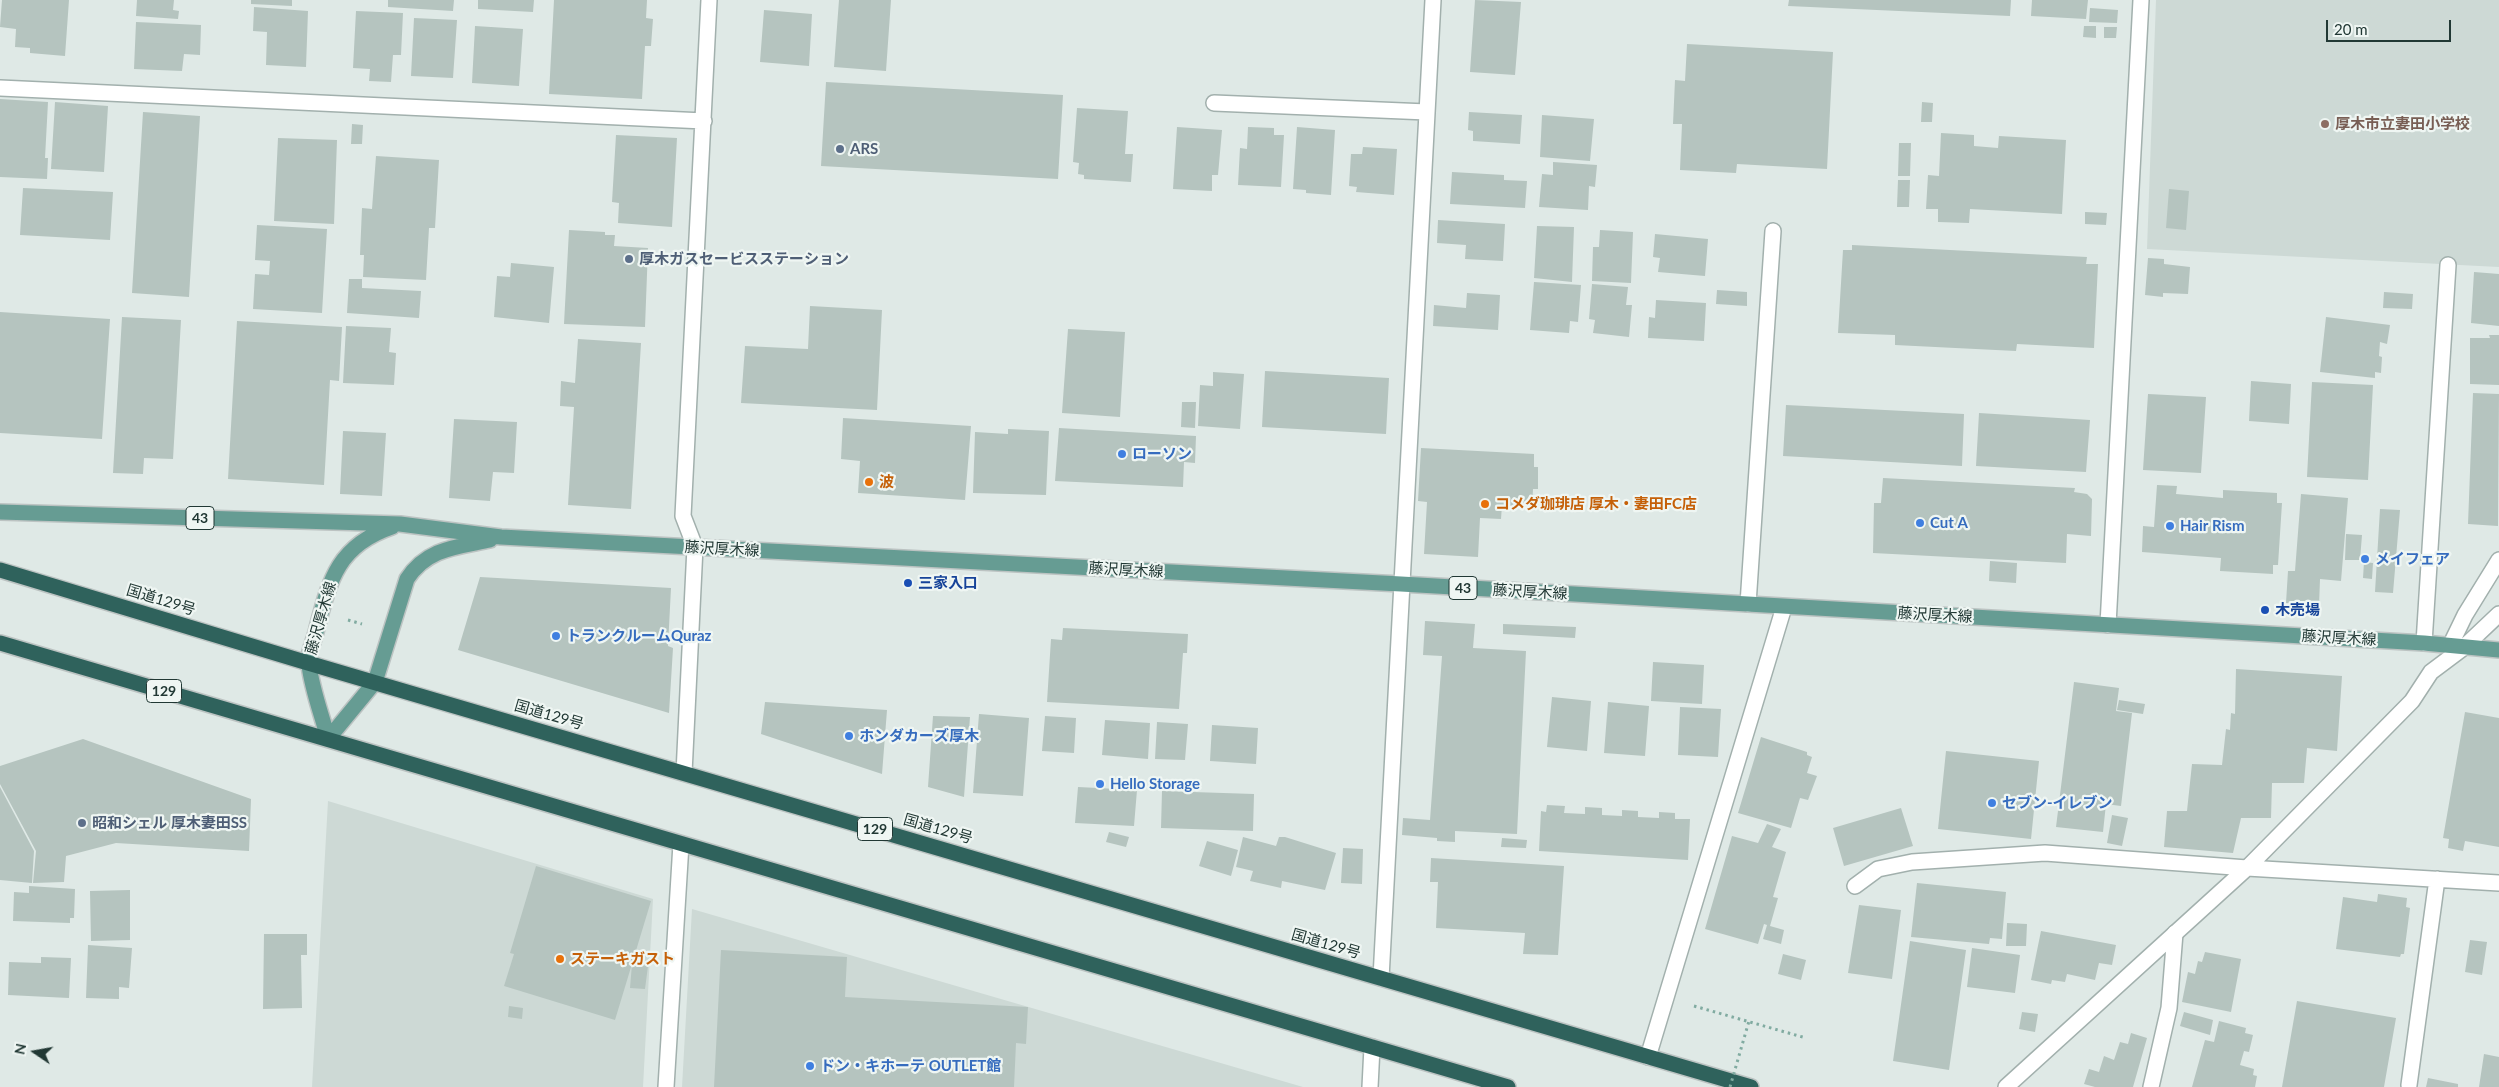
<!DOCTYPE html>
<meta charset="utf-8">
<style>
body{margin:0}
#map{position:relative;width:2499px;height:1087px;overflow:hidden;background:#dfe9e6;font-family:Lato,sans-serif}
canvas{display:block}
.north{position:absolute;left:10px;top:1027px;width:50px;height:50px;-webkit-text-stroke:4px #eff6f3;paint-order:stroke;rotate:282deg;font-size:14px;font-weight:700;line-height:20px;text-align:center;color:#213834}
.north::after{content:'';display:block;margin:auto;width:18px;height:22px;background:#213834;clip-path:polygon(50% 0,100% 100%,50% 72%,0 100%)}
.scale{position:absolute;left:2326px;top:20px;width:125px;height:22px;box-sizing:border-box;border:2px solid #213834;border-top:0;padding-left:6px;font-size:15px;line-height:18px;white-space:nowrap;color:#213834;-webkit-text-stroke:4px #eff6f3;paint-order:stroke}
</style>
<div id="map">
<canvas width="2499" height="1087"></canvas>
<div class="north">N</div>
<div class="scale">20 m</div>
</div>
<script>
const g = document.querySelector('canvas').getContext('2d');
g.lineJoin = 'round';
function fill(path, color) { g.fillStyle = color; g.fill(path, 'evenodd'); }
function stroke(path, color, width, dash) { g.strokeStyle = color; g.lineWidth = width; g.lineCap = dash ? 'butt' : 'round'; g.setLineDash(dash || []); g.stroke(path); }
function drawText(font, color, halo, rows, align = 'center') {
  g.font = font + ' Lato,"Noto Sans JP",sans-serif'; g.lineWidth = 4.5; g.setLineDash([]); g.textBaseline = 'middle'; g.strokeStyle = halo; g.fillStyle = color; for (const [text, x, y, turn = 0] of rows) {
    g.save(); g.translate(x, y); g.rotate((+turn || 0) * Math.PI / 180); g.textAlign = isNaN(turn) ? turn : align; if (halo) g.strokeText(text, 0, 0); g.fillText(text, 0, 0); g.restore();
  }
}
fill(new Path2D(`
 M2156,0H2499V267L2147,249Z
 M328,801L653,899L643,1087H312Z
 M692,909L1303,1087H682Z`), '#cdd9d5');
fill(new Path2D(`
 M2,0H69L65,56L30,53V48L15,47L16,29L0,27Z
 M137,0H174L173,10L179,11L178,19L136,16Z
 M251,0H292V6L251,4Z
 M388,0H454L453,11L388,7Z
 M478,0H534L533,12L478,9Z
 M554,0H647L646,18L653,19L651,46H645L642,99L549,94Z
 M839,0H891L886,71L834,67Z
 M1475,0L1521,2L1515,75L1470,72Z
 M1789,0H2011L2010,16L1788,6Z
 M2032,0H2088L2086,19L2031,16Z
 M254,7L308,11L306,67L266,65L267,32L253,31Z
 M2090,8L2118,10L2117,23L2089,22Z
 M764,10L812,14L809,66L760,62Z
 M356,11L403,13L401,55H393L391,82L369,81L370,69L353,68Z
 M414,18L457,20L453,78L411,76Z
 M136,22L201,25L200,55L184,54L182,71L134,69Z
 M475,26L523,29L519,86L472,83Z
 M2084,26H2096V38L2083,37Z
 M2104,27H2117L2116,38H2104Z
 M1687,44L1833,52L1827,169L1737,164L1736,173L1680,170L1682,124H1673L1675,80L1685,81Z
 M826,82L1063,95L1058,179L821,166Z
 M0,99L48,102L45,158H48L47,179L0,177Z
 M55,102L108,106L104,172L51,169Z
 M1922,102L1933,103L1932,122H1921Z
 M1077,108L1128,111L1125,154H1133L1131,182L1084,179V175L1078,174L1079,163L1073,162Z
 M143,112L200,116L189,297L132,293Z
 M1469,112L1522,115L1520,144L1473,141V131L1468,130Z
 M1542,115L1594,119L1590,161L1540,157Z
 M352,124L363,125L362,144H351Z
 M1177,127L1222,130L1218,175H1212V191L1173,189Z
 M1248,127L1274,128V135H1284L1281,187L1238,185L1240,148L1247,149Z
 M1297,127L1335,130L1331,195L1306,193V190L1293,189Z
 M1941,133L1974,135V146L1998,148L1999,136L2066,140L2062,214L1970,209L1969,223L1938,222V209H1926L1928,175L1939,176Z
 M616,135L677,138L672,227L618,223L619,203L612,202Z
 M278,138L337,140L334,224L274,221Z
 M1899,143H1911L1910,176H1898Z
 M1363,147L1397,149L1394,195L1356,192L1357,187L1349,186L1351,154H1362Z
 M376,156L439,160L435,228H429L426,280L363,277L364,255H360L362,208L372,209Z
 M1553,162L1597,165L1595,187L1589,186L1588,210L1539,207L1542,174L1553,175Z
 M1452,172L1504,175V180L1527,181L1525,208L1450,204Z
 M1898,180H1910L1909,207H1897Z
 M23,188L113,192L110,240L20,235Z
 M2169,189L2189,191L2186,230L2166,228Z
 M2085,212L2107,213L2106,225L2085,224Z
 M1438,220L1505,224L1503,261L1465,259L1466,245L1437,243Z
 M257,225L327,229L322,313L253,309L255,274L269,275L270,261L255,260Z
 M1537,226L1574,227L1572,282L1534,278Z
 M569,230L605,232V235H615L614,246L648,248L645,327L564,324Z
 M1600,230L1633,232L1631,283L1592,281L1593,247H1599Z
 M1655,234L1708,239L1705,276L1658,272L1660,258L1653,257Z
 M1852,245L2087,257L2086,264H2098L2094,348L2017,344L2016,351L1895,345V335L1838,333L1843,250H1852Z
 M2148,258L2164,259V264L2190,267L2188,294L2163,293V297L2145,295Z
 M511,263L554,267L549,323L494,317L497,276L510,277Z
 M2474,272L2499,274V326L2471,323Z
 M349,279H362V288L421,291L419,318L347,313Z
 M1534,282L1581,285L1578,322L1570,321L1569,333L1530,330Z
 M1592,284L1628,287L1626,305H1632L1629,337L1593,333L1595,320L1589,319Z
 M1717,290L1747,292V306L1716,304Z
 M2384,292L2413,294L2412,309L2383,308Z
 M1467,293L1500,295L1498,330L1433,326L1434,305L1466,308Z
 M1656,300L1706,303L1704,341L1648,338L1649,317L1655,318Z
 M810,306L882,310L877,410L741,403L745,346L808,349Z
 M0,312L110,319L102,439L0,433Z
 M122,317L181,320L173,459L144,458L143,474L113,473Z
 M2326,317L2390,325L2387,344L2380,342L2379,356L2382,357L2381,373L2375,372V378L2320,372Z
 M237,321L342,327L339,381L330,380L324,485L228,479Z
 M346,326L391,328L389,352L396,353L394,385L343,383Z
 M1068,329L1125,332L1120,417L1062,413Z
 M2489,335H2499V385L2470,384V338H2490Z
 M578,339L641,343L631,509L568,505L574,407L560,406L561,381L575,383Z
 M1265,371L1389,378L1386,434L1262,427Z
 M1213,372L1244,374L1240,429L1198,426L1200,385L1213,386Z
 M2251,381L2291,384L2289,424L2249,421Z
 M2312,382L2373,385L2368,480L2307,477Z
 M2473,393L2499,394L2498,526L2468,524Z
 M2148,394L2206,397L2201,473L2143,470Z
 M1182,402H1196L1195,428L1181,427Z
 M1786,405L1964,414L1962,466L1783,456Z
 M1979,413L2090,420L2086,472L1976,466Z
 M843,418L971,426L965,500L858,493L860,461L841,459Z
 M454,419L517,422L514,473L493,472L490,501L449,498Z
 M1059,428L1196,436L1195,463L1184,462L1183,487L1055,481Z
 M1008,429L1049,431L1046,495L973,493L975,432L1008,434Z
 M343,431L386,433L382,496L340,494Z
 M1421,448L1534,454V467H1538V489H1533L1532,507L1502,505L1501,519L1480,518L1478,557L1424,554L1427,502L1418,501Z
 M1883,478L2075,488L2074,492L2087,494L2092,499L2091,536L2067,534L2066,563L1873,553L1874,503H1881Z
 M2157,485L2177,486L2176,494L2223,498V490L2277,493V503H2282L2278,565H2273V574L2220,571L2221,558L2142,552L2143,526L2154,527Z
 M2301,494L2348,498L2341,581L2320,579L2319,606L2286,603L2288,571H2295Z
 M2380,509L2400,510L2393,593L2375,592Z
 M2346,534L2362,535L2360,560H2345Z
 M1990,561L2017,563L2016,583L1989,581Z
 M2364,562L2373,563L2372,579L2363,578Z
 M480,577L671,588L668,646L673,648L669,713L458,650Z
 M1425,621L1475,624L1473,648L1526,651L1517,834L1455,831V842L1437,841V838L1402,835L1403,818L1430,820L1442,656L1423,655Z
 M1503,624L1576,627L1575,638L1503,634Z
 M1063,628L1188,634L1187,653H1183L1179,709L1047,702L1051,639L1062,640Z
 M1653,662L1704,665L1702,704L1651,701Z
 M2236,669L2342,676L2337,751L2307,748L2304,783H2272L2271,818H2241L2233,853L2164,847L2167,811H2187L2192,764L2222,765L2226,729L2230,730L2231,713L2235,714Z
 M2074,682L2119,688L2116,711L2132,713L2121,806L2106,804L2103,832L2056,827Z
 M1552,697L1591,701L1587,751L1547,747Z
 M2119,700L2145,704L2143,714L2117,710Z
 M765,702L887,710L882,774L761,734Z
 M1608,702L1649,706L1645,756L1604,753Z
 M1680,707L1721,709L1718,757L1678,755Z
 M2465,712L2499,718V847L2465,841L2463,851L2448,848L2449,839L2443,838Z
 M979,714L1029,718L1023,796L973,793Z
 M933,716L970,717L964,797L928,787Z
 M1045,716L1076,718L1074,753L1042,751Z
 M1105,720L1150,723L1148,759L1102,755Z
 M1157,722L1188,724L1185,760L1155,759Z
 M1212,725L1258,728L1256,764L1210,761Z
 M1761,737L1807,752V755L1812,757L1807,773L1817,776L1808,800L1800,798L1791,828L1738,813Z
 M83,739L251,799L249,851L116,843L66,856L64,882L33,883L36,851L0,784V766Z
 M1946,751L2039,761L2031,839L1938,829Z
 M0,787L34,851L32,883L0,880Z
 M1078,787L1137,790L1134,826L1075,823Z
 M1162,791L1254,794L1253,831L1161,828Z
 M1547,805L1565,806L1564,813L1585,814V807L1602,808V815L1622,816V810L1638,811V817L1659,818V812L1675,813V819H1690L1688,860L1539,851L1541,811L1546,812Z
 M1901,808L1913,846L1844,866L1833,828Z
 M2112,815L2128,818L2122,846L2107,843Z
 M1767,824L1781,829L1772,847L1786,852L1773,897L1778,898L1770,926L1784,930L1781,944L1763,939L1767,925L1764,924L1758,944L1705,929L1732,836L1758,843Z
 M1109,832L1129,837L1126,847L1106,842Z
 M1243,837L1276,846L1279,837H1285L1336,853L1325,890L1282,881L1281,888L1250,881L1253,871L1236,867Z
 M1502,838L1527,840L1526,848L1501,847Z
 M1207,841L1238,850L1231,876L1199,866Z
 M1343,848L1363,849L1362,884L1341,883Z
 M1431,858L1564,866L1558,955L1523,954L1525,933L1436,928L1438,882H1430Z
 M536,866L651,901L615,1020L504,986L514,954L510,953Z
 M1917,883L2006,892L2002,939L1990,938L1989,944L1911,937Z
 M29,886L75,889L74,918H70V923L13,921L14,892L29,893Z
 M130,890V940L91,941L90,891Z
 M2378,894L2407,898L2406,907L2410,908L2404,954H2401L2400,957L2336,949L2343,897L2377,902Z
 M1859,905L1901,910L1892,979L1848,973Z
 M2007,923L2027,924L2026,946H2006Z
 M2041,931L2116,945L2112,965L2099,963L2095,980L2067,974L2065,982L2052,980L2051,984L2031,980Z
 M264,934H307V955H301L302,1008L263,1009Z
 M2470,940L2487,942L2482,975L2465,972Z
 M1910,941L1966,950L1949,1070L1893,1061Z
 M88,945L132,948L129,988L119,987V999L86,998Z
 M1972,948L2020,955L2015,993L1967,987Z
 M721,950L847,957L845,997L1028,1007L1026,1044L1016,1043L1014,1087H714Z
 M2205,952L2241,959L2231,1012L2182,1002L2188,972L2195,974L2198,961L2202,962Z
 M1783,954L1806,960L1801,980L1778,974Z
 M41,957L71,958L69,998L8,995L9,962L41,963Z
 M632,964L648,966L645,989L630,988Z
 M2297,1001L2396,1018L2384,1087H2282Z
 M509,1006L523,1008L522,1019L508,1017Z
 M2022,1012L2038,1014L2035,1032L2019,1029Z
 M2184,1012L2213,1020L2210,1035L2180,1026Z
 M2219,1021L2246,1028L2245,1033L2253,1035L2249,1052L2244,1051L2240,1065L2254,1069L2253,1075L2257,1076L2255,1087H2192L2205,1040L2214,1042Z
 M2131,1033L2147,1038L2133,1087H2095L2084,1084L2089,1069L2099,1072L2104,1056L2114,1060L2120,1042L2128,1044Z
 M2484,1054L2499,1057V1087H2479Z
 M2428,1078L2458,1084V1087H2426Z`), '#b5c4bf');
const lane = new Path2D(`
 M2450,646L2465,615L2499,560
 M1855,886L1878,869L1912,862L2045,853L2247,868
 M2151,1087L2169,1008L2175,933`);
const street = new Path2D(`
 M0,88L704,121
 M1214,103L1427,112
 M1748,604L1773,231
 M2108,625L2141,0
 M2424,643L2448,265
 M684,773L695,547L683,516L709,0
 M2247,868L2499,883
 M1381,978L1433,0
 M1648,1057L1784,607
 M2409,1085L2437,879
 M666,1087L681,844
 M1370,1087L1372,1047
 M2006,1087L2247,868L2412,701L2431,672L2463,648L2499,614`);
const primary = new Path2D(`
 M0,512L400,524L501,537L1401,584L2424,643L2499,650
 M328,739L375,682L407,579C427,548 457,547 490,540
 M328,739C322,715 312,690 309,665C307,654 315,639 317,628C330,578 339,545 392,527`);
const highway = new Path2D(`
 M0,570L308,663L1751,1087
 M0,643L1508,1087`);
stroke(lane, '#a2b0ad', 18);
stroke(street, '#a2b0ad', 18);
stroke(primary, '#bcc3c2', 18);
stroke(highway, '#bcc3c2', 18);
stroke(new Path2D(`
 M348,620L362,624
 M1694,1006L1806,1038`), '#81aba1', 3, [2.5, 4]);
stroke(lane, '#fff', 15);
stroke(street, '#fff', 15);
stroke(primary, '#669c93', 15);
stroke(highway, '#2f625c', 15);
stroke(new Path2D(`
 M1730,1087L1749,1021`), '#81aba1', 3, [2.5, 4]);
for (const [x, y, r, color] of [
 [2325,124,5,"#8d6e63"],
 [840,149,5,"#5c6f8a"],
 [629,259,5,"#5c6f8a"],
 [1122,454,5,"#3f7fe0"],
 [869,482,5,"#e8710a"],
 [1485,504,5,"#e8710a"],
 [1920,523,5,"#3f7fe0"],
 [2170,526,5,"#3f7fe0"],
 [2365,559,5,"#3f7fe0"],
 [908,583,5,"#1a4fb4"],
 [2265,610,5,"#1a4fb4"],
 [556,636,5,"#3f7fe0"],
 [849,736,5,"#3f7fe0"],
 [1100,784,5,"#3f7fe0"],
 [1992,803,5,"#3f7fe0"],
 [82,823,5,"#5c6f8a"],
 [560,959,5,"#e8710a"],
 [810,1066,5,"#3f7fe0"]
]) { const dot = new Path2D(); dot.arc(x, y, r, 0, 2 * Math.PI); g.fillStyle = color; g.fill(dot); stroke(dot, '#eff6f3', 2); }
for (const [x, y, w] of [
 [200,518,28],
 [1463,588,28],
 [164,691,35],
 [875,829,35]
]) { const box = new Path2D(); box.roundRect(x - w / 2, y - 11.5, w, 23, 4); g.fillStyle = '#eff6f3'; g.fill(box); stroke(box, '#213834', 1); }
drawText('bold 14px', '#213834', null, [
 ["43",200,518],
 ["43",1463,588],
 ["129",164,691],
 ["129",875,829]
]);
drawText('bold 15px', '#785e54', '#eff6f3', [
 ["厚木市立妻田小学校",2335,124]
], 'left');
drawText('bold 15px', '#4e5e75', '#eff6f3', [
 ["ARS",850,149],
 ["厚木ガスセービスステーション",639,259],
 ["昭和シェル 厚木妻田SS",92,823]
], 'left');
drawText('bold 15px', '#366cbe', '#eff6f3', [
 ["ローソン",1132,454],
 ["Cut A",1930,523],
 ["Hair Rism",2180,526],
 ["メイフェア",2375,559],
 ["トランクルームQuraz",566,636],
 ["ホンダカーズ厚木",859,736],
 ["Hello Storage",1110,784],
 ["セブン-イレブン",2002,803],
 ["ドン・キホーテ OUTLET館",820,1066]
], 'left');
drawText('bold 15px', '#c56008', '#eff6f3', [
 ["波",879,482],
 ["コメダ珈琲店 厚木・妻田FC店",1495,504],
 ["ステーキガスト",570,959]
], 'left');
drawText('15px', '#213834', '#eff6f3', [
 ["藤沢厚木線",722,549,3],
 ["藤沢厚木線",1126,570,3],
 ["藤沢厚木線",1530,592,3],
 ["国道129号",161,600,17],
 ["藤沢厚木線",1935,615,3],
 ["藤沢厚木線",321,618,-74],
 ["藤沢厚木線",2339,638,3],
 ["国道129号",549,715,16],
 ["国道129号",938,829,16],
 ["国道129号",1326,944,16]
]);
drawText('bold 15px', '#164399', '#eff6f3', [
 ["三家入口",918,583],
 ["木売場",2275,610]
], 'left');
</script>
